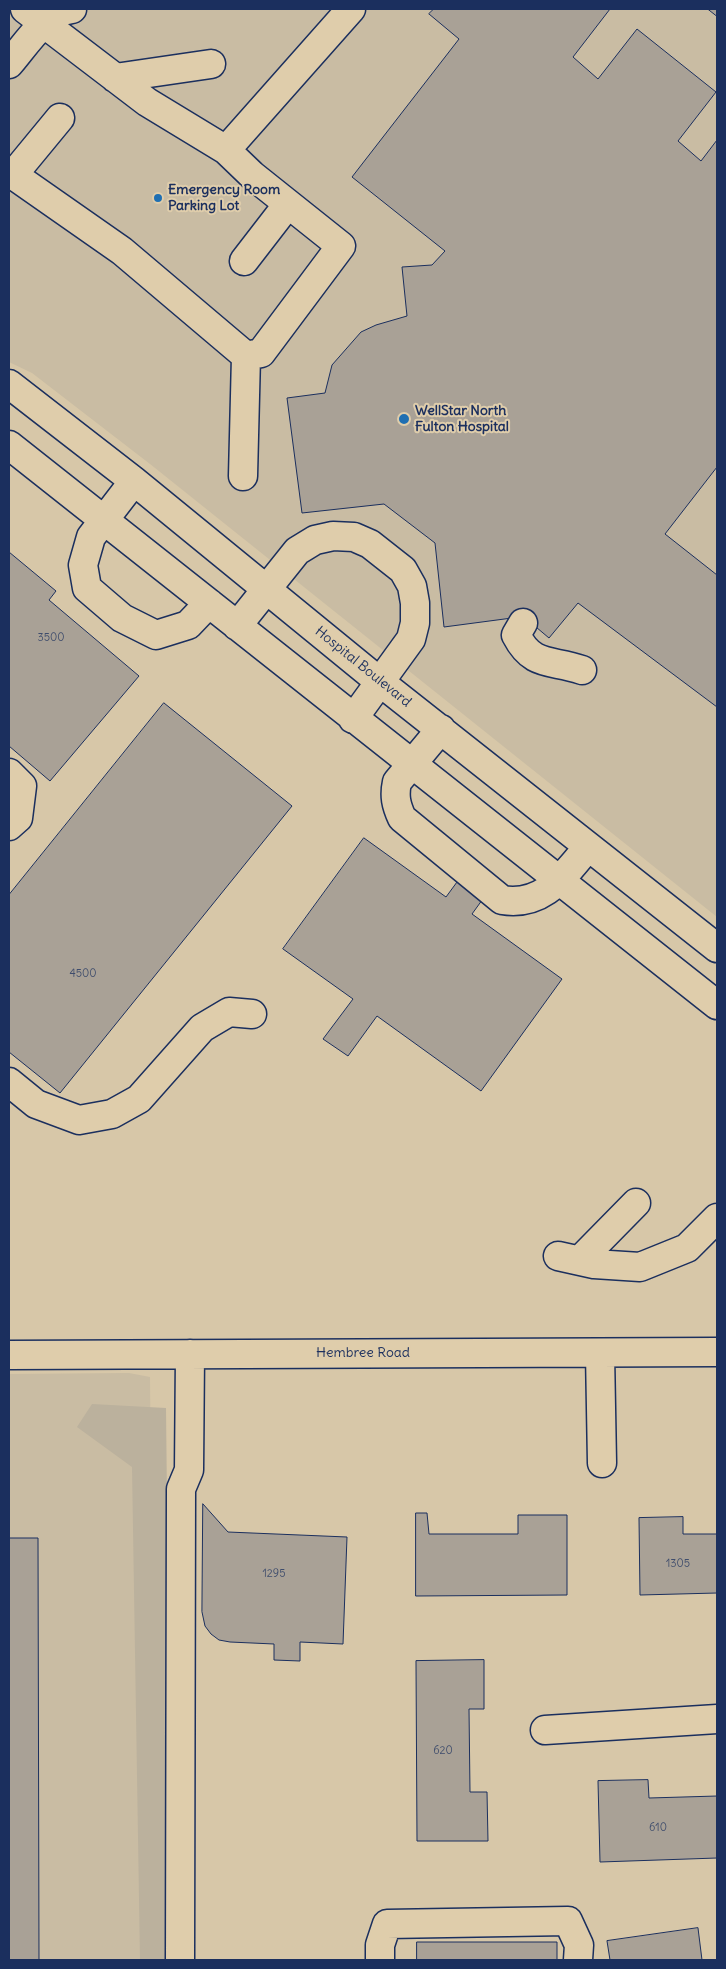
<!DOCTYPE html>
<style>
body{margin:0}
#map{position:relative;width:726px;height:1969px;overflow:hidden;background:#d7c7a8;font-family:Delius,sans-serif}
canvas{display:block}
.frame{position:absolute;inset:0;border:10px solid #1b2f5e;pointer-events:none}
</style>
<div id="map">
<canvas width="726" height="1969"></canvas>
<div class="frame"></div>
</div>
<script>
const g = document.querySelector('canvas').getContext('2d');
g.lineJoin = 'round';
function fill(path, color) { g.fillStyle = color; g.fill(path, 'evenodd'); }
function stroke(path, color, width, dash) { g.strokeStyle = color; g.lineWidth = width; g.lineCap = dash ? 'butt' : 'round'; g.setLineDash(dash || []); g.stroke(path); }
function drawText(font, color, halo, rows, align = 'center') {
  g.font = font + ' Delius,sans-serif'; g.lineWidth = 4; g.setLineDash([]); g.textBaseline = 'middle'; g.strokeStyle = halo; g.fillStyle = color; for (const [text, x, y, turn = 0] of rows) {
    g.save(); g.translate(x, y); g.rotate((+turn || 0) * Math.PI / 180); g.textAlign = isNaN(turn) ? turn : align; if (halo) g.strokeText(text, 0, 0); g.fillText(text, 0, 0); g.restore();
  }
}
fill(new Path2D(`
 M9,9H717V917L150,464L32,373L9,362Z
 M129,1373L150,1377L155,1960H9V1374Z`), '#c9bca3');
fill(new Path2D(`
 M92,1404L166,1408L172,1960H140L132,1467L77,1427Z`), '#bbb19d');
const building = new Path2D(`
 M434,9H610L573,57L598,79L637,29L716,92L678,141L701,161L717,140V467L665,534L717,575V707L578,603L549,638L517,611L512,618L444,627L435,543L384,504L302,513L287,398L325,393L332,365L361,332L376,325L407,316L402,267L432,265L445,251L352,177L459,39L429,14Z
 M708,9H717V16Z
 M9,552L56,591L49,600L139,676L50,781L9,746Z
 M164,703L292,806L60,1093L9,1052V895Z
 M364,838L446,897L468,867L493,885L472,914L562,979L481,1091L377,1016L348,1056L323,1039L353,999L283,949Z
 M203,1504L228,1532L347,1537L343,1644L300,1642V1661L274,1660V1644L230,1642L219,1640L211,1634L205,1626L202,1612Z
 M416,1513H427L429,1534H518V1515H567V1595L416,1596Z
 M683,1517V1534H717V1593L640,1595L639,1518Z
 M9,1538H38L39,1960H9Z
 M484,1660V1709H469L470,1792H487L488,1841H417L416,1661Z
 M648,1780L649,1798L717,1796V1858L600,1862L598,1781Z
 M698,1928L702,1960H610L607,1941Z
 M417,1942H557V1960H417Z`);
fill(building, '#a9a196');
stroke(building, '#1b2f5e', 1);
const minor = new Path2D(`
 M9,64C25,46 46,11 72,9
 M115,78L211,64
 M226,150L351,9
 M9,172L122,251L246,356L261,353L341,246L252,175L226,150L147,102L25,9
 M13,175L60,118
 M244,261L288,204
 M9,384L134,481L380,682L717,948
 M9,445L717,1005
 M243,476L246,356
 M134,481L91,537L83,565L87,588L122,618L156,635L188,625L209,603
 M523,623L516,635C533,668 551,659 582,670
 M237,626L297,551L315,540L333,536L354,537L370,544L403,570L412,586L415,603V623L411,639L353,719
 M441,729L397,782C394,796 396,805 402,818L502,900C544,907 564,875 588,847
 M9,773L22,786L18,818L9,826
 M9,1082L36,1104L79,1120L112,1114L139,1099L202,1028L229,1012L252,1014
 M558,1256L594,1264L640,1267L687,1248L717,1218
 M580,1260L636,1203
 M600,1353L602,1463
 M9,1355L717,1352
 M545,1730L717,1719
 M180,1960L181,1489L189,1470L190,1354
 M380,1960V1945L387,1924L568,1921L579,1945L578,1960`);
stroke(minor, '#1b2f5e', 31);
stroke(minor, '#dfcdab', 28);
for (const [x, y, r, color] of [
 [158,198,5,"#1f6fb2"],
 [404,419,6,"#1f6fb2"]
]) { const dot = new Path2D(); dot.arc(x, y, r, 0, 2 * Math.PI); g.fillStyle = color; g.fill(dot); stroke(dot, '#dfcdab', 2); }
drawText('11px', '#3e4c6c', null, [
 ["3500",51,638],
 ["4500",83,974],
 ["1305",678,1564],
 ["1295",274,1574],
 ["620",443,1751],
 ["610",658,1828]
]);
drawText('bold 14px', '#1b2f5e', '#dfcdab', [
 ["Emergency Room",168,190],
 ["Parking Lot",168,206],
 ["WellStar North",415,411],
 ["Fulton Hospital",415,427]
], 'left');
drawText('14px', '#1b2f5e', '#dfcdab', [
 ["Hospital Boulevard",363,667,39],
 ["Hembree Road",363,1353]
]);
</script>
